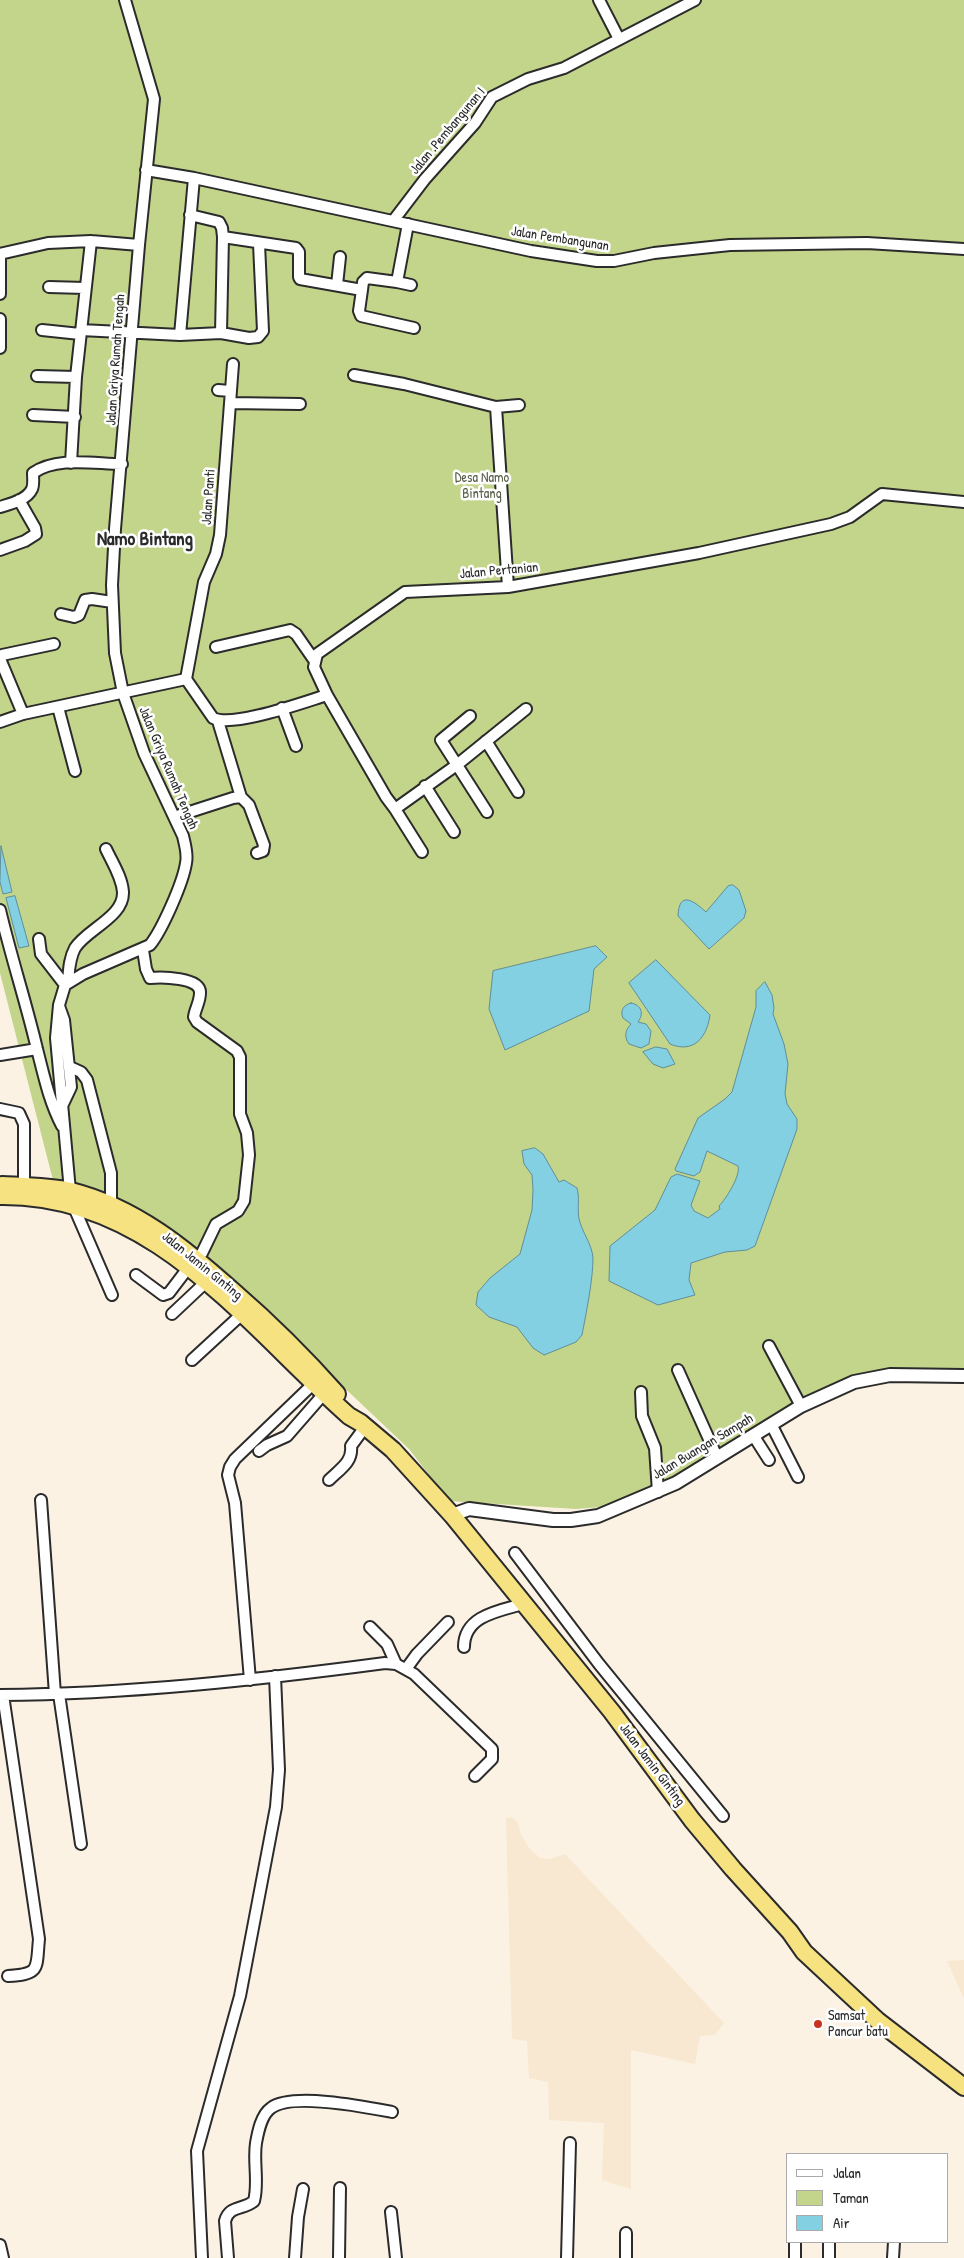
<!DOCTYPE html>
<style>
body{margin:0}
#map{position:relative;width:964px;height:2258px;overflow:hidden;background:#fbf2e4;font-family:"Patrick Hand",sans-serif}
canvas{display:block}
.legend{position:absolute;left:786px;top:2153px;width:162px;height:90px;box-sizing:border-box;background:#fff;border:1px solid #aaa;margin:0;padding:6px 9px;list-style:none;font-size:15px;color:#2b2b2b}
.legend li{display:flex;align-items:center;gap:10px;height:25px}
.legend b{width:25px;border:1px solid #aaa}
</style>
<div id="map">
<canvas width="964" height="2258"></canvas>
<ul class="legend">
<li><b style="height:6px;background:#fff"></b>Jalan</li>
<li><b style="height:14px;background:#c2d58a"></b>Taman</li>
<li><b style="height:14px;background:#83d0e3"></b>Air</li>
</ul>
</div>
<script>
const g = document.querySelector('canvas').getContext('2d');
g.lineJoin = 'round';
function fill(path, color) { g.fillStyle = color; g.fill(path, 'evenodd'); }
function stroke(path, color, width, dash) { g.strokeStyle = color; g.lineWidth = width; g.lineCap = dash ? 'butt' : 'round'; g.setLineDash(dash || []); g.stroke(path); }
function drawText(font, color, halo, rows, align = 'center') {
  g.font = font + ' "Patrick Hand",sans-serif'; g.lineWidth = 5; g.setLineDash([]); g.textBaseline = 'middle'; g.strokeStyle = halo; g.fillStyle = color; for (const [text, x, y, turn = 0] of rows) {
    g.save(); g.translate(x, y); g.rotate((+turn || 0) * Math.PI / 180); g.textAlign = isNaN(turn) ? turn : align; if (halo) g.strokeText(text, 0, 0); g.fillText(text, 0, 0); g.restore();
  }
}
fill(new Path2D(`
 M511,1817L518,1822L521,1835L529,1848L540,1858L550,1859L565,1854L724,2023L715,2035L700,2036L695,2064L631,2050V2189L602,2180L604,2123L549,2120L548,2082L529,2078L527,2041L512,2039L506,1818Z
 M964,1960V1999L947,1961Z`), '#f8e8d1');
fill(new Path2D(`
 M0,0H964V1368L884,1369L836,1384L686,1472L645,1492L601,1507L576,1509L449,1501L409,1449L218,1268L134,1207L74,1189L56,1192L0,973Z`), '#c2d58a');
const water = new Path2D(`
 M1,846L12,892L3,894L0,882Z
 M733,885L739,890L746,911L744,918L709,949L678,916C679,889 695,902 706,912L728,886Z
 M15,896L29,946L19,948L6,898Z
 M596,946L607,957L594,969L589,1011L505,1050L489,1009L493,971Z
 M656,960L710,1015C707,1037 694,1054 670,1044L629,983Z
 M765,982L772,995L774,1008L773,1014L784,1044L788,1064L785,1094L787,1104L797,1119V1129L755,1246L747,1250L725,1252L691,1263L689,1280L695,1295L658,1305L609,1281L610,1246L655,1210L671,1177L677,1174L700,1181L691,1205L694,1211L708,1218L720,1209L719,1206C726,1199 741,1175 738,1166L707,1151L700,1172L694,1176L676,1171L675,1169L698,1118L725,1099L732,1092L756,1007V991Z
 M631,1003C642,1005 644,1014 638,1022L646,1024L651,1031L649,1044L641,1048L629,1044C624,1037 625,1030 631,1024L623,1018C620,1011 623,1005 631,1003Z
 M656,1047L667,1049L675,1064L663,1068L653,1064L643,1052Z
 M535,1148L543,1154L559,1182L564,1180L577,1188C580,1199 577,1208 579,1219C582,1232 592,1244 593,1258C593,1280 586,1314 582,1335L576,1342L544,1355L533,1348L517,1327L489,1317L476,1305L478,1292L490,1278L520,1254L532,1210L533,1190L532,1175L524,1164L522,1151Z`);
fill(water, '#83d0e3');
stroke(water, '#608e99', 1);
const minor = new Path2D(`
 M599,0L619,39
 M146,170L194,178L531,251L597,261H614L654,253L730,245L867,243L964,249
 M190,215L219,222L222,228L223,237
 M393,221L425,179L475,123L492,97L528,79L564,68L695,0
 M0,254L48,243L91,241L139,245
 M397,282L411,285
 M337,285L340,257
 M49,287L85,288
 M362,290L359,311L361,316L414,328
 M0,294V254
 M0,319V348
 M42,330L80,334
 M81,330L180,335L221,333L249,338L258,337L263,331L259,244
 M221,333L223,237L296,248L299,252V277L300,279L362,290L363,282L367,278L397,282L408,224
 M180,335L194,178
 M354,375L404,384L496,407L508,587
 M37,376L76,377
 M218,390L230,391
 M230,403L300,404
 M496,407L519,405
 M33,415L75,417
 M71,463L76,377L91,241
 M0,507C10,504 27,500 32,489C34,485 33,478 33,473C57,456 95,464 122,464
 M0,550L25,541L36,534L35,528L19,500
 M61,614L74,617L79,615L85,600L92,599L112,602
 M216,647L290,630L296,634L314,660
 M0,657L2,655L54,644
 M0,659L23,714
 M186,679L204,582L216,554L220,535L233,364
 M327,695L386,797L395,809L458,764L526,709
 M58,707L75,771
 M282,708L296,746
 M470,716L441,740L487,812
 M218,721L241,797
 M0,722L23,714L186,679L213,718C233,728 304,702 327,695L314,667L317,654L405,592L508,587L699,553L831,524L850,517L882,494L964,502
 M486,741L518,792
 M425,786L454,832
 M395,809L422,852
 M174,817L233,798L241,797L249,805L264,845L263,851L257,853
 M0,910C11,957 26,1002 37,1049C44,1076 49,1101 62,1126
 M39,939L41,954L65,985
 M143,950L146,969L150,978C161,977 201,977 200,993C200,1002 195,1009 194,1017L197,1022L237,1051L240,1057V1114L247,1133L249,1155L244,1201L238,1211L216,1224L202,1253L197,1258
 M68,982C69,971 69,959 75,948C87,929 124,917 123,892C122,877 112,862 106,849
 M59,1006L64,1020L71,1087L62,1106
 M0,1055L37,1049
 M70,1067L81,1072L87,1080L111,1173V1205
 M0,1109L19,1113L24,1124V1186
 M70,1191L56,1038L59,1005L65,985L83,974L150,945C162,930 183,883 186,863C188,854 185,845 183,836L144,753L123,693L115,653L112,585L115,529L139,245L154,99L125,0
 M73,1205L112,1295
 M136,1275L163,1295L169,1293L188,1268
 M172,1314L206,1282
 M769,1346L801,1406
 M192,1360L242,1314
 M678,1370L717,1457
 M641,1392L642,1416L655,1448L658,1492
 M771,1424L798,1477
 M753,1435L769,1460
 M259,1451L267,1445L287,1436L328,1389
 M329,1480C340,1469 353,1462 351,1446L365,1427
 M41,1500L55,1694
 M515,1553L599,1664L723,1816
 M370,1627L387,1644L396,1664
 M464,1647C464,1616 498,1611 523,1604
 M406,1669L417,1654L448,1622
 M250,1680L235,1503L228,1475L230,1467L235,1459L313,1384
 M59,1694L81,1844
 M0,1695C128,1694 257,1680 385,1663L396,1664L414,1674L492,1749V1759L475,1776
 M3,1695L39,1939C36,1969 41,1974 8,1976
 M391,2212L396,2258
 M626,2233V2258
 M829,2242V2258
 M0,2245L3,2258
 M202,2258L197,2151L240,1996L276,1807L279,1770L275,1676
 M228,2258L225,2221C229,2205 244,2210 254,2201C259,2182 253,2162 256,2143C258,2132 261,2115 271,2108C292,2092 366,2107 392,2112
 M295,2258L298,2217L303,2189
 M339,2258L340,2188
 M567,2258L570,2143
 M795,2258V2242
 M893,2258L894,2242`);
const tertiary = new Path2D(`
 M452,1515L469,1509L553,1520H571L598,1516L676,1483L801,1406L854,1382L890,1375L964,1376`);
const trunk = new Path2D(`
 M2,1185C24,1186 49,1186 71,1191C135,1207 186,1249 234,1292C271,1324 305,1358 337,1394
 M0,1196C154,1194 245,1324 349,1416L361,1423L393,1450L452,1515L612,1712L692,1820L733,1869L790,1932L804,1952L878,2021L964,2087`);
stroke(minor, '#2b2b2b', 14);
stroke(tertiary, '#2b2b2b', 16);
stroke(trunk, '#2b2b2b', 20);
stroke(minor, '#fff', 10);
stroke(tertiary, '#fff', 12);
stroke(trunk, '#f6e281', 16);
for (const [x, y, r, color] of [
 [818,2024,5,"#c8321e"]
]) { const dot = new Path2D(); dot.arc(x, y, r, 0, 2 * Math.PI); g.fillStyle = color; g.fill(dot); stroke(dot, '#fff', 2); }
drawText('14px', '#2b2b2b', '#fff', [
 ["Jalan .Pembangunan I",448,131,-50],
 ["Jalan Pembangunan",560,239,9],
 ["Jalan Griya Rumah Tengah",116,360,-86],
 ["Jalan Panti",209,497,-86],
 ["Jalan Pertanian",499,571,-5],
 ["Jalan Griya Rumah Tengah",168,768,67],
 ["Jalan Jamin Ginting",202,1266,39],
 ["Jalan Buangan Sampah",703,1447,-31],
 ["Jalan Jamin Ginting",652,1765,53]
]);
drawText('14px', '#585e48', '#fff', [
 ["Desa Namo",482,478],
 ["Bintang",482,494]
]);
drawText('14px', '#2b2b2b', '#fff', [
 ["Samsat",828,2016],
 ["Pancur batu",828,2032]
], 'left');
drawText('bold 19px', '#2b2b2b', '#fff', [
 ["Namo Bintang",145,540]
]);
</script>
